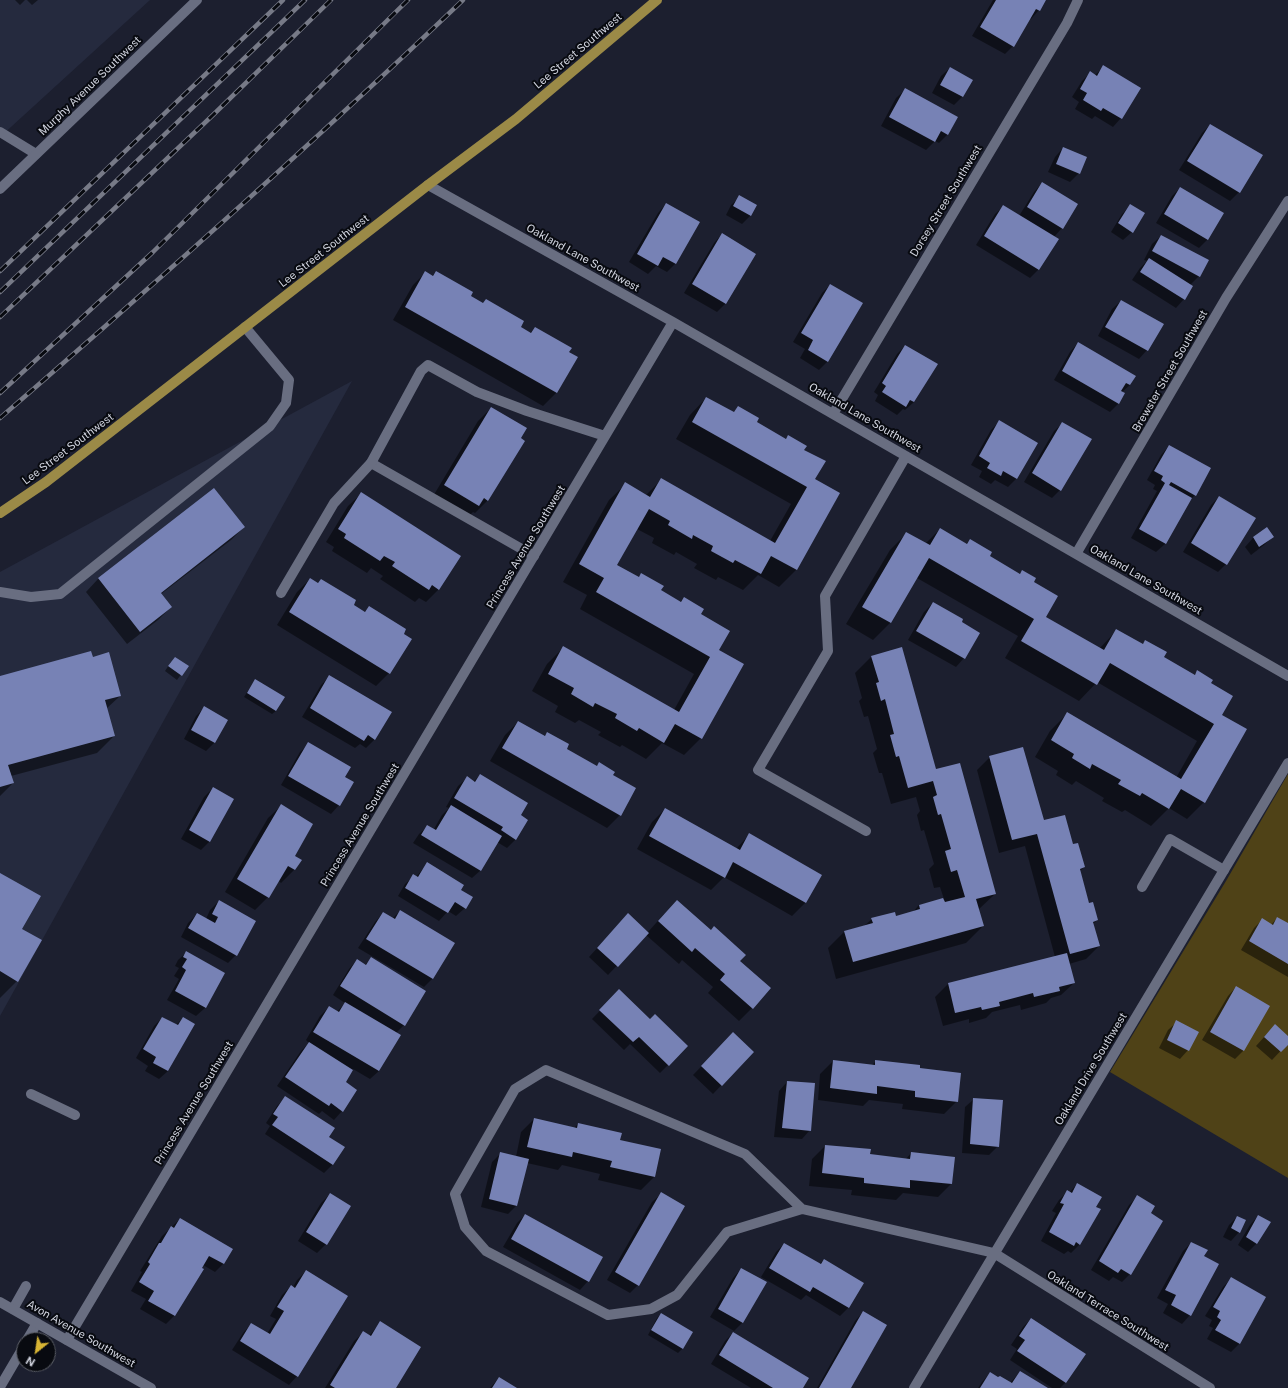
<!DOCTYPE html>
<style>
body{margin:0}
#map{position:relative;width:1288px;height:1388px;overflow:hidden;background:#1c1f2f;font-family:"Public Sans",sans-serif}
canvas{display:block}
.north{position:absolute;left:16px;top:1332px;width:40px;height:40px;box-sizing:border-box;background:#080a10;border:1px solid #595c64;border-radius:50%;rotate:210deg;font-size:11px;font-weight:700;line-height:16px;text-align:center;color:#d3d6e1}
.north::after{content:'';display:block;margin:auto;width:14px;height:18px;background:#d7b434;clip-path:polygon(50% 0,100% 100%,50% 72%,0 100%)}
</style>
<div id="map">
<canvas width="1288" height="1388"></canvas>
<div class="north">N</div>
</div>
<script>
const g = document.querySelector('canvas').getContext('2d');
g.lineJoin = 'round';
function fill(path, color) { g.fillStyle = color; g.fill(path, 'evenodd'); }
function stroke(path, color, width, dash) { g.strokeStyle = color; g.lineWidth = width; g.lineCap = dash ? 'butt' : 'round'; g.setLineDash(dash || []); g.stroke(path); }
function drawText(font, color, halo, rows, align = 'center') {
  g.font = font + ' "Public Sans",sans-serif'; g.lineWidth = 4; g.setLineDash([]); g.textBaseline = 'middle'; g.strokeStyle = halo; g.fillStyle = color; for (const [text, x, y, turn = 0] of rows) {
    g.save(); g.translate(x, y); g.rotate((+turn || 0) * Math.PI / 180); g.textAlign = isNaN(turn) ? turn : align; if (halo) g.strokeText(text, 0, 0); g.fillText(text, 0, 0); g.restore();
  }
}
fill(new Path2D(`
 M0,0H150L0,137Z
 M352,381L0,1016V572Z`), '#252a3e');
fill(new Path2D(`
 M1288,774V1178L1110,1072L1226,881Z`), '#4f4217');
fill(new Path2D(`
 M15,0H25L20,5Z
 M27,0H38L32,5Z
 M993,0H1045L1039,10L1031,19L1029,18L1013,46L1005,54L972,36Z
 M1104,67L1121,118L1113,127L1095,116L1092,119L1075,109L1079,102L1072,97L1082,81L1090,73L1095,75Z
 M950,68L972,80L962,97L954,105L932,93L941,76Z
 M905,90L956,118L947,135L939,143L935,141L926,150L881,126L896,98Z
 M1210,125L1261,155L1239,192L1230,201L1179,170L1202,133Z
 M1063,148L1079,173L1070,182L1048,172L1055,157Z
 M1042,183L1062,228L1054,237L1057,239L1038,270L1030,278L976,245L995,214L1004,206L1019,216L1034,192Z
 M1180,188L1223,213L1207,240L1199,248L1156,223L1172,196Z
 M740,197L751,215L742,224L726,215L731,205Z
 M666,204L698,223L675,264L667,272L656,266L648,274L629,262L658,213Z
 M1131,205L1132,232L1123,240L1111,232L1122,214Z
 M722,234L725,304L717,312L684,293L714,243Z
 M1161,236L1199,276L1190,285L1184,299L1176,308L1132,280L1140,268L1147,261L1144,260L1152,244Z
 M436,272L470,297L530,333L535,328L577,357L556,393L543,406L393,320L413,285L425,273L432,276Z
 M830,285L827,362L819,370L800,358L805,349L793,342L822,293Z
 M1121,301L1147,350L1139,359L1098,336L1112,309Z
 M1078,343L1135,376L1130,385L1122,392L1124,394L1118,404L1110,412L1054,380L1070,352Z
 M905,346L914,402L905,410L903,409L897,415L875,401L878,395L874,392L897,354Z
 M706,398L733,413L738,408L756,423L785,439L788,436L803,450L814,480L839,494L796,570L779,587L758,575L743,590L718,577L716,580L694,568L697,564L676,552L674,555L652,543L654,538L637,529L616,566L638,578L641,574L660,590L680,602L684,598L700,615L718,650L701,738L684,755L662,743L646,759L622,745L620,747L598,735L601,732L579,720L575,723L555,712L558,706L532,691L547,664L564,647L674,710L694,674L580,609L587,595L563,582L609,500L626,484L646,495L661,480L770,541L791,504L676,439L690,415Z
 M491,408L488,500L475,513L473,512L466,519L432,498L478,421Z
 M999,422L1037,443L1016,479L1008,487L995,480L991,484L979,477L982,471L971,465L991,430Z
 M1063,423L1060,490L1052,498L1024,482L1054,431Z
 M1169,446L1195,495L1189,501L1165,544L1156,552L1131,538L1157,491L1153,489L1155,485L1147,480L1161,455Z
 M214,489L244,527L231,540L161,594L171,607L158,620L127,644L86,592L98,579Z
 M361,494L439,589L426,602L419,598L415,602L380,579L383,576L371,568L367,573L332,551L334,547L326,542L348,506Z
 M1219,497L1226,564L1218,572L1183,552L1211,505Z
 M940,529L966,544L970,540L988,556L1019,574L1022,571L1033,582L1045,617L1099,649L1117,630L1142,645L1145,641L1162,658L1193,676L1197,672L1210,683L1221,715L1204,802L1187,819L1169,808L1151,826L1125,810L1122,812L1102,801L1104,798L1076,781L1072,785L1056,775L1058,771L1035,757L1050,731L1067,714L1176,778L1197,741L1097,682L1079,701L1005,658L1018,636L917,578L890,623L873,640L846,624L890,550L907,533L925,544Z
 M1267,529L1272,537L1264,545L1251,555L1245,547L1253,538Z
 M310,579L317,583L321,580L352,605L364,612L369,608L389,673L376,686L277,625L297,592Z
 M933,603L960,622L964,658L956,667L908,640L924,612Z
 M872,656L935,770L995,894L978,910L983,926L966,943L836,979L828,948L845,931L864,926L872,919L895,917L912,913L919,905L944,899L940,887L934,888L929,869L934,864L924,830L921,831L917,815L920,811L916,797L891,804L882,773H879L873,753L877,749L868,716L864,717L859,701L862,698L855,673Z
 M92,658L120,696L106,709L114,736L97,753L11,776L13,783L0,796V677Z
 M171,662L187,666L177,680L165,671Z
 M329,677L375,739L366,748L360,744L355,748L302,717L321,685Z
 M255,680L276,711L272,714L244,697Z
 M204,708L215,742L206,751L184,739L196,716Z
 M518,722L544,736L547,733L565,749L596,767L599,764L612,775L620,815L607,828L490,761L505,735Z
 M309,744L344,777L339,805L331,814L281,785L300,752Z
 M990,757L1043,822L1072,845L1084,867L1080,871L1089,904L1097,920L1093,924L1099,946L1086,959L1069,964L1074,983L1061,995L1051,998L1046,1003L1021,1010L1020,1005L992,1012L986,1018L969,1023V1019L943,1026L935,997L948,984L1055,957L1025,846L999,853L977,770Z
 M480,775L520,816L516,839L507,848L497,842L481,870L472,878L413,843L419,834L428,826L434,829L442,815L449,808L446,807L458,786L467,778L473,782Z
 M213,788L209,842L201,850L181,839L204,797Z
 M281,806L293,856L300,860L294,870L281,883L278,880L268,897L255,910L225,892L268,818Z
 M665,809L736,849L749,835L821,875L805,903L792,916L724,877L711,890L637,849L652,822Z
 M427,864L459,890L465,908L456,916L448,911L439,921L398,896L405,884L414,876L416,877Z
 M0,874L20,929L17,981L0,998Z
 M219,901L236,955L228,963L181,937L188,923L197,914L206,919L210,910Z
 M400,911L453,944L432,979L424,987L358,948L375,922L383,913L392,919Z
 M664,914L739,961L752,1008L739,1021L708,993L713,987L682,960L679,964L646,935L608,975L589,957L620,923L648,932Z
 M1277,918L1288,924V977L1241,950L1254,928L1262,920L1271,925Z
 M187,952L224,973L205,1008L196,1016L167,1000L179,979L174,976L179,968L175,966L178,960Z
 M371,958L425,991L404,1025L396,1033L379,1071L370,1079L353,1069L345,1083L342,1111L334,1120L322,1111L319,1114L277,1086L301,1051L309,1043L306,1040L320,1016L329,1007L337,1012L345,1003L333,995L349,969L357,960L365,965Z
 M1236,987L1269,1006L1243,1051L1235,1059L1202,1040L1228,996Z
 M619,991L650,1021L687,1046L660,1073L630,1044L624,1050L592,1019Z
 M162,1018L176,1025L183,1018L194,1024L168,1071L159,1079L145,1071L148,1066L136,1058L154,1026Z
 M1177,1022L1188,1050L1180,1059L1159,1048L1168,1030Z
 M1275,1025L1288,1037V1043L1272,1060L1256,1046Z
 M725,1042L753,1052L713,1094L693,1075Z
 M833,1061L871,1066L876,1061L918,1069L957,1101L944,1114L902,1109L903,1104L869,1100L863,1106L818,1100L820,1074Z
 M787,1082L810,1130L802,1139L774,1137L779,1091Z
 M285,1098L327,1137L333,1164L324,1173L265,1134L270,1126L266,1123L277,1106Z
 M974,1099L998,1146L989,1155L962,1153L965,1107Z
 M534,1119L574,1128L578,1124L619,1141L660,1150L654,1177L641,1190L598,1180L600,1174L562,1165L558,1170L527,1163L517,1205L508,1214L481,1207L492,1162L501,1153L516,1157L521,1132Z
 M825,1146L869,1155L906,1159L911,1153L951,1184L938,1197L903,1193L896,1200L851,1195L852,1190L809,1186L812,1159Z
 M1077,1184L1095,1207L1080,1244L1071,1253L1068,1251L1064,1254L1041,1241L1056,1213L1052,1211L1059,1200L1067,1192L1069,1193Z
 M330,1194L349,1206L326,1244L317,1253L298,1241L321,1203Z
 M661,1194L638,1285L630,1293L607,1280L652,1202Z
 M1137,1197L1149,1214L1130,1274L1122,1282L1113,1277L1109,1281L1091,1270L1129,1205Z
 M525,1215L588,1281L580,1290L503,1247L517,1223Z
 M1258,1216L1257,1243L1248,1252L1238,1245L1250,1225Z
 M1237,1217L1239,1232L1231,1241L1223,1237L1229,1225Z
 M180,1219L232,1249L223,1264L215,1272L203,1265L174,1316L166,1324L140,1309L146,1299L131,1291L142,1272L140,1271L162,1236Z
 M1191,1243L1203,1257L1190,1315L1182,1324L1163,1313L1168,1304L1157,1298L1183,1251Z
 M784,1244L819,1264L824,1260L849,1307L840,1316L806,1295L801,1300L761,1277L776,1252Z
 M741,1269L765,1282L742,1323L734,1331L710,1317L733,1278Z
 M306,1271L297,1376L289,1385L232,1350L243,1333L251,1324L267,1334L276,1319L270,1316L282,1295L291,1286L293,1287L297,1280Z
 M1231,1279L1240,1343L1231,1352L1207,1339L1213,1328L1209,1326L1212,1320L1205,1316L1223,1287Z
 M863,1312L850,1388H817L855,1321Z
 M661,1314L692,1333L682,1349L678,1353L648,1335L657,1318Z
 M1031,1319L1084,1355L1065,1383L1060,1388H1052L1010,1360L1017,1349L1011,1345L1023,1327Z
 M380,1323L395,1388H325L354,1341L363,1333L369,1336Z
 M733,1333L802,1388H751L711,1364L725,1341Z
 M1020,1372L1046,1388H978L982,1382L990,1373L1010,1383Z
 M499,1378L515,1388H490Z`), '#0007');
fill(new Path2D(`
 M996,0H1046L1040,11L1036,9L1014,47L980,27Z
 M1103,65L1141,88L1122,119L1103,108L1101,111L1083,100L1087,93L1080,89L1090,71L1097,76Z
 M950,67L973,80L963,97L940,85Z
 M905,88L958,117L948,135L941,131L935,142L889,117Z
 M1210,124L1263,155L1240,193L1187,161Z
 M1063,147L1087,157L1080,174L1056,164Z
 M1042,182L1078,204L1063,229L1027,207Z
 M1180,187L1224,213L1208,240L1164,214Z
 M739,195L757,205L751,216L733,206Z
 M666,203L700,222L676,264L663,257L658,266L637,254Z
 M1130,204L1145,213L1133,233L1118,223Z
 M1003,205L1059,239L1039,270L984,236Z
 M722,233L756,254L726,304L692,284Z
 M1161,235L1209,260L1200,277L1152,251Z
 M1149,258L1193,286L1185,300L1140,272Z
 M425,271L433,276L436,271L473,292L471,296L483,303L486,299L524,321L521,327L531,333L535,327L572,348L569,352L578,357L557,393L405,307Z
 M830,284L863,303L828,362L808,350L813,340L801,333Z
 M1121,300L1164,324L1148,351L1105,327Z
 M1078,342L1136,376L1130,385L1126,383L1121,391L1125,393L1119,404L1062,371Z
 M905,345L938,364L914,402L910,400L906,407L882,392L886,386L882,383Z
 M706,397L734,412L738,406L759,418L757,422L786,439L788,435L807,446L804,450L826,461L815,479L840,493L797,570L771,556L761,574L735,560L733,563L711,551L713,546L693,535L692,539L668,525L670,521L649,509L617,565L639,577L641,573L664,586L661,590L681,602L684,597L704,609L701,614L730,631L719,650L744,664L702,739L675,724L664,743L639,728L637,731L615,718L617,714L595,703L593,707L571,694L574,688L548,674L563,646L679,712L710,657L596,592L604,578L579,564L625,482L650,497L661,478L775,543L807,487L692,422Z
 M491,407L527,428L521,438L525,441L488,501L484,498L479,506L444,485Z
 M999,420L1038,443L1017,479L1003,471L1001,476L987,468L990,463L979,456Z
 M1062,422L1092,439L1061,491L1032,473Z
 M1169,445L1211,468L1196,496L1171,482L1169,485L1192,498L1166,544L1139,529L1165,483L1161,480L1163,476L1154,471Z
 M214,488L245,527L161,593L172,607L140,632L98,578Z
 M361,492L461,556L439,590L432,585L429,590L392,566L395,562L384,556L380,561L344,538L346,534L338,529Z
 M1219,496L1256,518L1227,565L1191,543Z
 M1267,527L1274,537L1259,547L1253,537Z
 M940,528L967,544L970,539L992,552L990,556L1020,574L1022,570L1036,578L1034,582L1058,596L1046,617L1104,650L1116,629L1143,644L1145,640L1167,652L1164,657L1195,675L1197,670L1213,680L1211,683L1233,696L1222,715L1247,729L1205,803L1181,789L1169,809L1142,793L1140,796L1118,784L1121,780L1092,764L1090,769L1072,758L1074,754L1051,740L1067,712L1181,779L1214,724L1110,663L1097,685L1021,641L1034,619L929,558L891,623L862,607L906,532L930,545Z
 M310,578L318,583L321,579L356,600L354,605L365,612L369,606L406,629L404,634L412,639L390,674L289,612Z
 M933,602L963,619L962,622L980,633L965,659L916,631Z
 M902,647L936,769L960,763L996,894L976,899L984,926L853,962L844,931L873,923L871,918L895,912L896,916L920,909L919,905L943,898L945,902L965,897L957,870L951,872L945,851L951,849L941,814L938,815L933,797L937,795L933,781L908,788L899,756L896,757L890,735L894,734L885,699L881,701L876,683L879,682L871,656Z
 M91,651L93,657L109,652L121,696L105,700L115,736L8,765L14,783L0,787V676Z
 M175,657L189,666L182,676L168,666Z
 M329,675L392,712L375,740L368,735L364,741L310,708Z
 M255,679L285,697L276,711L247,693Z
 M204,706L228,720L215,743L191,730Z
 M518,721L545,736L547,732L569,744L567,749L597,766L599,762L615,772L613,775L636,788L621,816L502,748Z
 M308,742L351,767L345,777L354,782L340,806L288,776Z
 M1023,747L1044,820L1065,815L1073,844L1078,843L1085,867L1080,869L1089,903L1093,902L1098,920L1093,922L1100,946L1070,954L1037,834L1012,840L989,756Z
 M480,774L528,803L521,815L528,820L516,840L501,830L503,827L454,798L467,776L475,782Z
 M213,787L234,799L210,842L189,830Z
 M281,804L313,824L295,856L302,860L295,870L288,866L269,898L237,879Z
 M451,805L502,836L481,871L421,835L427,825L436,830Z
 M665,808L740,850L749,833L822,875L806,903L733,862L725,878L649,836Z
 M427,862L464,885L461,890L473,897L466,909L455,902L448,913L405,888L413,874L418,877Z
 M0,873L41,896L22,929L42,940L18,982L0,971Z
 M219,900L256,921L237,956L188,928L197,913L215,923L218,917L212,914Z
 M677,900L711,930L714,926L746,955L740,961L771,988L753,1009L720,980L725,974L695,948L692,952L658,921Z
 M400,910L455,943L433,979L366,939L383,912L395,919Z
 M628,913L649,933L618,967L597,948Z
 M1277,917L1288,923V964L1249,941L1262,918L1273,925Z
 M186,951L225,973L206,1008L175,991L186,970L182,967L187,959L183,957Z
 M1067,953L1075,983L1059,987L1060,991L1034,997L1033,993L999,1002L1000,1006L982,1010L981,1007L955,1013L948,983Z
 M371,957L426,991L405,1026L340,986L357,959L366,965Z
 M1236,986L1270,1006L1244,1051L1210,1032Z
 M619,989L650,1019L655,1014L688,1046L669,1066L639,1037L633,1042L599,1010Z
 M345,1002L401,1035L379,1071L313,1032L329,1006L339,1012Z
 M162,1017L178,1025L183,1017L195,1024L168,1071L153,1063L156,1057L143,1049Z
 M1176,1020L1199,1032L1189,1051L1167,1040Z
 M1275,1024L1288,1036V1045L1281,1052L1264,1037Z
 M733,1032L754,1052L722,1086L701,1066Z
 M309,1042L353,1070L346,1082L357,1090L343,1112L331,1103L329,1106L285,1077Z
 M833,1060L875,1065V1060L920,1065V1068L961,1073L958,1102L915,1097V1091L877,1086V1094L830,1088Z
 M787,1081L815,1083L811,1131L782,1128Z
 M285,1096L335,1128L329,1137L345,1147L333,1165L272,1125L278,1117L273,1114Z
 M973,1098L1003,1100L999,1147L970,1144Z
 M534,1118L577,1128L578,1123L622,1133L620,1140L661,1149L655,1177L610,1167L612,1161L573,1152L572,1157L527,1147Z
 M825,1145L871,1149L870,1154L910,1159L911,1152L955,1157L952,1184L910,1180V1188L864,1183V1178L822,1173Z
 M500,1152L529,1159L517,1206L489,1199Z
 M1077,1183L1102,1197L1096,1207L1101,1209L1080,1245L1076,1242L1074,1246L1049,1232L1064,1204L1060,1203L1067,1190L1072,1193Z
 M661,1192L685,1206L639,1286L615,1272Z
 M330,1193L351,1206L327,1245L306,1232Z
 M1137,1195L1155,1206L1151,1213L1163,1221L1131,1275L1121,1269L1118,1273L1099,1261Z
 M525,1214L603,1257L589,1282L511,1239Z
 M1258,1215L1271,1222L1257,1244L1246,1237Z
 M1237,1216L1246,1220L1240,1233L1231,1228Z
 M180,1218L233,1249L224,1264L209,1256L202,1268L204,1269L175,1316L148,1301L154,1291L139,1282L150,1264L148,1262L159,1243H161L171,1226L174,1228Z
 M1191,1242L1208,1250L1204,1256L1219,1264L1191,1316L1171,1305L1176,1295L1165,1290Z
 M784,1243L821,1264L824,1259L864,1283L849,1308L813,1287L810,1292L769,1268Z
 M741,1268L767,1282L743,1323L718,1309Z
 M306,1270L348,1296L298,1377L240,1341L251,1323L270,1334L284,1311L277,1307L291,1285L295,1288Z
 M1231,1277L1266,1297L1240,1344L1215,1330L1221,1320L1217,1317L1220,1311L1213,1307Z
 M863,1311L887,1325L851,1388H819Z
 M661,1313L693,1332L683,1349L651,1330Z
 M1031,1318L1086,1354L1066,1383L1017,1351L1025,1340L1019,1336Z
 M380,1321L421,1347L396,1388H335L330,1385L363,1331L371,1336Z
 M733,1332L809,1378L803,1388H773L719,1355Z
 M1020,1371L1048,1388H980L990,1372L998,1377L1000,1376L1012,1383Z
 M499,1377L517,1388H492Z`), '#7782b5');
stroke(new Path2D(`
 M0,132L36,154
 M371,463L534,556
 M0,592L31,597L60,594L270,426L286,403L289,380L245,327
 M1142,887L1170,839L1224,870
 M31,1094L75,1115
 M13,1309L26,1286`), '#696e81', 10);
stroke(new Path2D(`
 M428,185L673,322L1288,676
 M833,414L1067,23L1078,0
 M1076,554L1226,298L1288,201
 M281,593L334,503L371,463L421,371L428,365L477,392L527,411L605,436
 M866,831L758,770L828,651L825,596L906,456
 M802,1209L745,1154L546,1070L515,1089L455,1194L465,1227L486,1251L608,1315L651,1309L677,1295L727,1232L802,1209L994,1253L1210,1388
 M27,1340L37,1323
 M67,1340L673,322
 M0,1387L24,1346
 M914,1388L1288,763`), '#696e81', 10);
stroke(new Path2D(`
 M0,189L197,0
 M0,1302L151,1388`), '#696e81', 10);
stroke(new Path2D(`
 M0,513L46,482L428,185L516,119L657,0`), '#9b8a47', 10);
const rail = new Path2D(`
 M0,271L283,0
 M0,292L305,0
 M0,317L213,115L331,0
 M0,393L153,252L408,0
 M0,418C157,282 313,143 463,0`);
stroke(rail, '#777a87', 4.5);
stroke(rail, '#080a10', 3, [9]);
drawText('11px', '#d3d6e1', '#080a10', [
 ["Lee Street Southwest",578,51,-40],
 ["Murphy Avenue Southwest",90,86,-44],
 ["Dorsey Street Southwest",946,201,-59],
 ["Lee Street Southwest",324,251,-38],
 ["Oakland Lane Southwest",583,258,29],
 ["Brewster Street Southwest",1170,371,-60],
 ["Oakland Lane Southwest",865,418,30],
 ["Lee Street Southwest",68,449,-37],
 ["Princess Avenue Southwest",526,547,-59],
 ["Oakland Lane Southwest",1146,580,30],
 ["Princess Avenue Southwest",360,825,-59],
 ["Oakland Drive Southwest",1091,1069,-59],
 ["Princess Avenue Southwest",194,1103,-59],
 ["Oakland Terrace Southwest",1108,1311,32],
 ["Avon Avenue Southwest",81,1334,30]
]);
</script>
